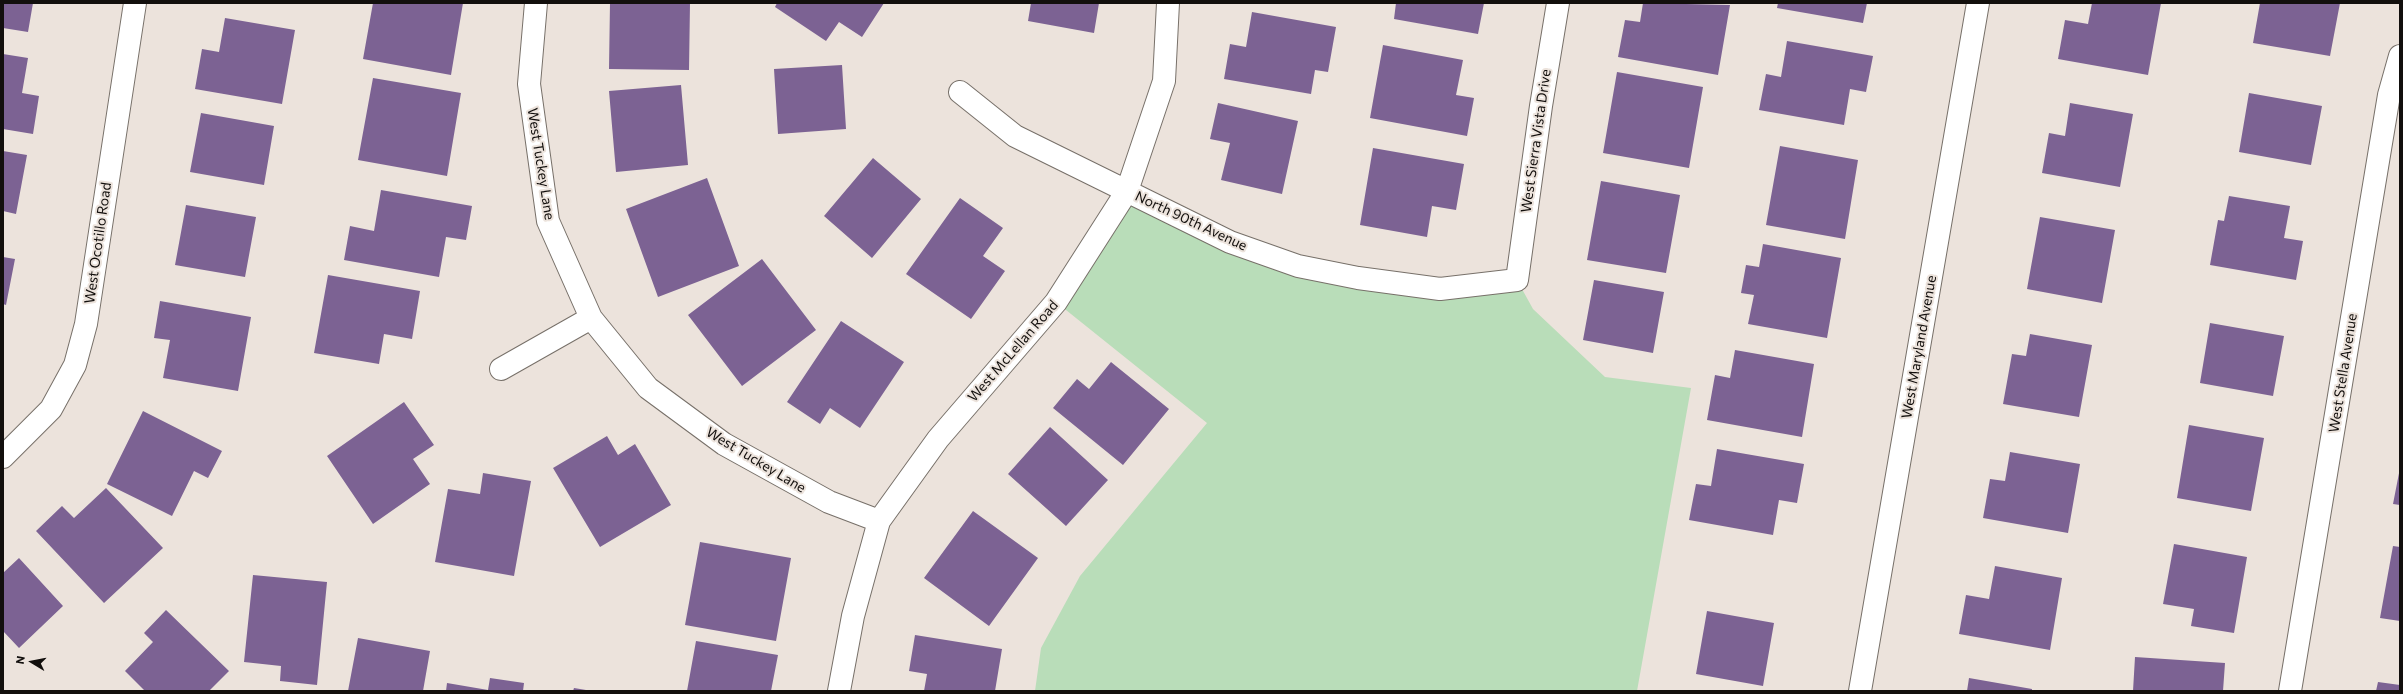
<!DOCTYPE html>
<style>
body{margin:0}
#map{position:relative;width:2403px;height:694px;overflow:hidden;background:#ece3dc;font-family:Commissioner,sans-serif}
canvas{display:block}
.frame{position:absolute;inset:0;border:4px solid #120f0d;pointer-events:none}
.north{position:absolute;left:12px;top:642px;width:40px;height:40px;-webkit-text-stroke:3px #ece3dc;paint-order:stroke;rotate:280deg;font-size:11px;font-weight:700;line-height:16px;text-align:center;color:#120f0d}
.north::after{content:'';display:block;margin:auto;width:14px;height:18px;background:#120f0d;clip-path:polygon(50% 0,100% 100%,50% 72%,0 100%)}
</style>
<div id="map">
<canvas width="2403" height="694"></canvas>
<div class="frame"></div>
<div class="north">N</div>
</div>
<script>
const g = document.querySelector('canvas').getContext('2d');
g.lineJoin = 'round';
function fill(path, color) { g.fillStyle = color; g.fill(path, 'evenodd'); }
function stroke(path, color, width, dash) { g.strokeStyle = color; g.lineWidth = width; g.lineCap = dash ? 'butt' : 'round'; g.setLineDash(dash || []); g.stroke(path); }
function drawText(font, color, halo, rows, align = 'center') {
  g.font = font + ' Commissioner,sans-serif'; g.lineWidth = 4; g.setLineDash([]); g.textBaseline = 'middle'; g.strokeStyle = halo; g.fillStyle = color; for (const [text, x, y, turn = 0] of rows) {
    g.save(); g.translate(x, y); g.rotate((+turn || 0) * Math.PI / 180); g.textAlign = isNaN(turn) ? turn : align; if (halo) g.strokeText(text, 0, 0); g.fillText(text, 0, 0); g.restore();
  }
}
fill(new Path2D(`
 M1127,191L1230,242L1358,278L1517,280L1533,309L1605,377L1691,388L1637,691H1035L1041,648L1080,576L1207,423L1056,302Z`), '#b9ddb9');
fill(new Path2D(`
 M3,3H33L28,32L3,28Z
 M373,3H463L451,75L363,59Z
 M610,3H690L689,70L609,69Z
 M777,3H884L862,37L839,22L826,41L775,7Z
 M1031,3H1099L1094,33L1028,21Z
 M1396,3H1484L1478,34L1394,19Z
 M1643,3L1730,5L1718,75L1618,57L1625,20L1640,22Z
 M1778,3H1867L1863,23L1777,8Z
 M2092,3H2161L2148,75L2058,59L2065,20L2088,24Z
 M2260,3H2340L2330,56L2253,43Z
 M1252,12L1336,27L1328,72L1315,70L1311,94L1224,79L1230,44L1246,47Z
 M225,18L295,30L282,104L195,89L202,49L219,52Z
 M1787,41L1873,56L1866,92L1850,89L1844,125L1759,110L1766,74L1781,77Z
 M1383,45L1463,60L1456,95L1474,98L1467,136L1370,118Z
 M3,54L28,58L22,93L39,96L33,134L3,129Z
 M842,65L846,129L778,134L774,69Z
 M1617,72L1703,87L1689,168L1603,153Z
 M373,78L461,93L447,176L358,160Z
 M681,85L688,165L616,172L609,91Z
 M2249,93L2322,106L2311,165L2239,152Z
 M1218,103L1298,121L1282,194L1221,180L1230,143L1210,139Z
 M2070,103L2133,114L2120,187L2042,173L2049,133L2065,136Z
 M201,113L274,126L264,185L190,172Z
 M1780,146L1858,160L1845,239L1766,225Z
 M1373,148L1464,164L1456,210L1432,206L1427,237L1360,225Z
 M3,151L27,155L16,214L3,211Z
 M873,158L921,199L872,258L824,216Z
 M707,178L739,266L658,297L626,209Z
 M1601,181L1680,195L1666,273L1587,260Z
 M381,190L472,206L466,240L446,237L439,277L344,260L350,226L374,231Z
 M2229,196L2290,206L2284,238L2303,241L2296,280L2210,265L2218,220L2224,221Z
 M960,198L1003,228L983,256L1005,271L971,319L906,274Z
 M186,205L256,217L245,277L175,265Z
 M2040,217L2115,230L2102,303L2027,289Z
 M1763,244L1841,258L1827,338L1748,324L1754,295L1741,293L1746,265L1759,267Z
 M3,257L15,259L6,305L3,304Z
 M762,259L816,330L742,386L688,315Z
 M328,275L420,291L412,339L384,334L379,364L314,353Z
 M1594,280L1664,292L1653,353L1583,340Z
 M160,301L251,317L238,391L163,378L170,340L154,338Z
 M841,321L904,362L860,428L830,408L820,424L787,402Z
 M2210,323L2284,336L2273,396L2200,383Z
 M2030,334L2092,345L2079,417L2003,404L2012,354L2026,356Z
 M1735,350L1814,364L1802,437L1707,420L1715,375L1730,378Z
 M1111,362L1169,409L1123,465L1053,408L1077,379L1089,389Z
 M404,402L434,445L413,459L430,484L373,524L327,456Z
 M143,411L222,451L208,478L194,471L172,516L107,484Z
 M2189,425L2264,438L2251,511L2177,498Z
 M1050,427L1108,480L1066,526L1008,474Z
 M607,436L618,455L635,444L671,505L600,547L553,468Z
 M1717,449L1804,464L1797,503L1779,500L1773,535L1689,520L1696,484L1711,486Z
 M2010,452L2080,464L2068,533L1983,518L1990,479L2005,481Z
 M2400,468V505L2393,504Z
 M483,473L531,481L514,576L435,562L448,489L480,494Z
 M106,488L163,548L104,603L36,531L62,506L74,518Z
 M973,511L1038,558L989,626L924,578Z
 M700,542L791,558L776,641L685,625Z
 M2174,544L2247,557L2234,633L2191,626L2194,609L2163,604Z
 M2393,546L2400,547V621L2380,618Z
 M19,558L63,606L19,648L3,631V573Z
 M1995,566L2062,578L2050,650L1959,634L1966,595L1989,599Z
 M253,575L327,582L317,685L280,681L281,666L244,662Z
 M166,610L229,671L209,691H145L125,671L153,642L144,633Z
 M1707,611L1774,623L1763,686L1696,674Z
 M915,635L1002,649L995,691H924L927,674L909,671Z
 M358,638L430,651L423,691H348Z
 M696,641L778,655L771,691H687Z
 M2135,657L2225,663L2223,691H2133Z
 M490,678L524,683L523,691H446L447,683L488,690Z
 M1969,678L2032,689V691H1967Z
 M2378,682L2400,685V691H2376Z
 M574,688L586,690V691H573Z`), '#7c6293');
const street = new Path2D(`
 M536,3L529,84L548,221L591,318L648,388L724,444L829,502L879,521
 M960,92L1015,136L1230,242L1298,266L1358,278L1440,289L1517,280L1541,106L1558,3
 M501,369L591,318
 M3,457L51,409L75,365L86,324L135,3
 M839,691L853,616L879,521L938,439L1056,302L1127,191L1164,81L1168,3
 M1860,691L1978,3
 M2290,691L2389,95L2400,56`);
stroke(street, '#777069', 24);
stroke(street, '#fff', 22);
drawText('14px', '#120f0d', '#ece3dc', [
 ["West Sierra Vista Drive",1536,141,-82],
 ["West Tuckey Lane",541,164,81],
 ["North 90th Avenue",1191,221,25],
 ["West Ocotillo Road",98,243,-82],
 ["West Maryland Avenue",1919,347,-80],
 ["West McLellan Road",1013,351,-49],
 ["West Stella Avenue",2343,373,-81],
 ["West Tuckey Lane",756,460,31]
]);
</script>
